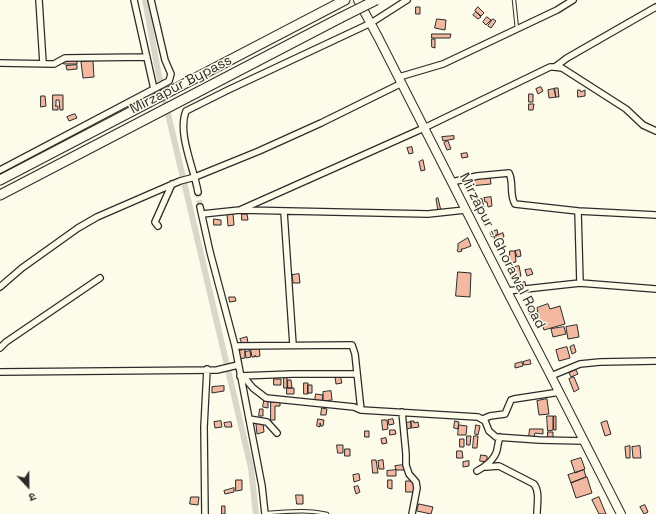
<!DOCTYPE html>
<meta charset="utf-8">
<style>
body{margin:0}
#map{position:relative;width:656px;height:514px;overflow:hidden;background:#fdfbea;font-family:"Space Grotesk","Noto Sans Devanagari",sans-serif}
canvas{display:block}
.north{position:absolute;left:8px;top:466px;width:40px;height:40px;-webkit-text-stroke:3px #fdfbea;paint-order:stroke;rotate:158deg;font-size:11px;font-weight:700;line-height:16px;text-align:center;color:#2b2b2b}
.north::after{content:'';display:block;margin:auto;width:14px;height:18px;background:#2b2b2b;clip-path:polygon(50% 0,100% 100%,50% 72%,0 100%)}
</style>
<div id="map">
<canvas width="656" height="514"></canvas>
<div class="north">उ</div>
</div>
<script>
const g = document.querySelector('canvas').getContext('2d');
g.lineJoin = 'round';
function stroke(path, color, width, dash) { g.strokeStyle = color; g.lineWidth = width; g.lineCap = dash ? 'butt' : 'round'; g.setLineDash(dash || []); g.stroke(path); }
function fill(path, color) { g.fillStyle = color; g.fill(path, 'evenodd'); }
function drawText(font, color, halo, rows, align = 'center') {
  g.font = font + ' "Space Grotesk",sans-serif'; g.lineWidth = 3; g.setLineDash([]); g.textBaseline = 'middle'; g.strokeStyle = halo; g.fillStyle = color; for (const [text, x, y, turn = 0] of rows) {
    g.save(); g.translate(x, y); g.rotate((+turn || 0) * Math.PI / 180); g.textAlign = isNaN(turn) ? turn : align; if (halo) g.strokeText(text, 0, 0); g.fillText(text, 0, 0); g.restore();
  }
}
stroke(new Path2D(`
 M145,0L158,71L251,468L256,514`), '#d8d7c9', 6);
const building = new Path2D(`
 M416,7H420V14H416Z
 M478,7L484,13L481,16L475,11Z
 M476,12L481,17L478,19L473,15Z
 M487,17L491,20L486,25L483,22Z
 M437,19L446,20L445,30L435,28Z
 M493,19L496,21L491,28L488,26Z
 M432,34H451L450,38H432Z
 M432,39H435V48L432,47Z
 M64,59H77V64H64Z
 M93,61L94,77L83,78L81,62Z
 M77,65V69L67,70L66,66Z
 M541,87L543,91L538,94L536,89Z
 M555,88H558L559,97H556Z
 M554,89L556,97L549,98L548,90Z
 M578,90H580L581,92L585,90V96L578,97Z
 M529,94H533V102H529Z
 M53,95H63V110H60L59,100H56V105L55,106H58V110H53Z
 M41,96H45L46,106L41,107Z
 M529,104H534L533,110H529Z
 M75,114L77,118L69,121L67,117Z
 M454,136V139L443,141L442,137Z
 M448,141L451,149L447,150L444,143Z
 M412,147L413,153L409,154L407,148Z
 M467,153L468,157L462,158L461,154Z
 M423,160L425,170L421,171L419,162Z
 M490,177L491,184L470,186V179Z
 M491,197L492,206L488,207L487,202H485L484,198Z
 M438,198L441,211H438L436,199Z
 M482,199L484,207L478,208L477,200Z
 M233,213L234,225L228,226L227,214Z
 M242,214H247L248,220H242Z
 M214,219L221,220V225H214Z
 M497,230L498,234L492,237L490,233Z
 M503,233L504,237L495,241L494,237Z
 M468,238L471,246L463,249H461L462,251L458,252L457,250L458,249V244Z
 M520,250L521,256L517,257L515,251Z
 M510,251H515L516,262L510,263Z
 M519,266L521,276L513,278L511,268Z
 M531,269L533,274L527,276L525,270Z
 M458,272L471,273L470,297L456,296Z
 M299,274L300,283H293L292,275Z
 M525,282L526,287L517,289L516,284Z
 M229,297H235L236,301L230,302Z
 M548,304L550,309L560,306L565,324L544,330L541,321L537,322L535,313H538L537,308Z
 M534,307L536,312L530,315L528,309Z
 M577,325L579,337L568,339L566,327Z
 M564,327L566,334L553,337L551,329Z
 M247,337L248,343L242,344L240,339Z
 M574,345L576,352L572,354L570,347Z
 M255,346H259L260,356L256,357L255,355V357H252L250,347H254V349H255Z
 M567,347L570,358L559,361L556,350Z
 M240,348V350H242V348H245V358L238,359L236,349Z
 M250,351L251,357L246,358L245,352Z
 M530,360L531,364L524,365L523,362Z
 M522,362L523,366L515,368V364Z
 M576,370L578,374L571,377L569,373Z
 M284,375H287V388H284Z
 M340,375L342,383L336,384L335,376Z
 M574,377L579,389L574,392L569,379Z
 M274,379H281V385H274Z
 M288,380H291L292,388H288Z
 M304,383H308V394H304Z
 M308,385H312V393H308Z
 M224,386V391L212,393V387Z
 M287,388H294V394H287Z
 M331,391L332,400L323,401V392Z
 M316,394L323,395L322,402L315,401Z
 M547,399L549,414L539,415L537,401Z
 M264,401H268V408L263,407Z
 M271,402H280V406H275V420H271Z
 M322,408L327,409L326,415H321Z
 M260,409H263V416H259Z
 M547,416H553V430L548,431Z
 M554,416H556V430H554Z
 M318,419L324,420L323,426H321L320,423V427L317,426Z
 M393,419L394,424L389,425L388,420Z
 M382,420H387L388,429L383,430Z
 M221,421L222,427L215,428L214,422Z
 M411,421H414V423L418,422L419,427L412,428Z
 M455,421L459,422L458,429L454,428Z
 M607,421L611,434L605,436L601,423Z
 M231,422L232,427H225L224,423Z
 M411,422V428L406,429L405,423Z
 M263,423L264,432L257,434L256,424Z
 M459,425L467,426L466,435H458Z
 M476,425L480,426L478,435L475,434Z
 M530,429H543V434L535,433L534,437H529Z
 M390,430H395L396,434L390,435Z
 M365,431H369V437H365Z
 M548,432H553V438H548Z
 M467,436H471L470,445H467Z
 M474,436H478L477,448H473Z
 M386,438L387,443L382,444L381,439Z
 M460,439H464V447H460Z
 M337,445H343V453H338Z
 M630,446V458H626L625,447Z
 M640,446L641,458H633L632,447Z
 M345,449H350V456H345Z
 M457,451H462L463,458H457Z
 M481,455L487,456V462L480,461Z
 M581,458L585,469L575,473L571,461Z
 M372,460H376L378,473H373Z
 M383,460L384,469H379L378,461Z
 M469,461V466L463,467V462Z
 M404,465V470H396L395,466Z
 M396,470V476H387V471Z
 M584,470L586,477L571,483L568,475Z
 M359,474L360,480L354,482L353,475Z
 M587,477L592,493L576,498L571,483Z
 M236,480H242V490L236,491Z
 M388,480H392V489L388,488Z
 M406,481H415V492H406Z
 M358,486L360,492L356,494L354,487Z
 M234,488V492L225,494L224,491Z
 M296,495H303V504H297Z
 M191,497H199L198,505L190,504Z
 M599,497L606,514H599L592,500Z
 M419,504L433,507L431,514L417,511Z
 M645,505L648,512L644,514L640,507Z
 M222,506H225V514H222Z`);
fill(building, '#f2b8a0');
stroke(building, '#2b2b2b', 1);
stroke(new Path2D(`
 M198,192L200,207`), '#d3d1c4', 5.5, [5.5, 3]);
const service = new Path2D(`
 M514,0L517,29
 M266,513C286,512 307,509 327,514`);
const minor = new Path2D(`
 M39,0L43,63
 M134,0L154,89
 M0,63L54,64L65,58L147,57
 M555,67L567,58L656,7
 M399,77L443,64L557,10L573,0
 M0,170L169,81L171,74L165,60L151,0
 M452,182L477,176L509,173C514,182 509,195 515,204L578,211L580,283
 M198,192C194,168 177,133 186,111L228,90L371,23L407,0
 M200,207L210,252L235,346L262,486L265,514
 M240,210L424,128L550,67H555L562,68L626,109L643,125L656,131
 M578,211L656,215
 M284,212L293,345
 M202,214L240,210L428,214L465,210
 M158,226L155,222L172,184
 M0,287L22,268L78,228L97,217L180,181L195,177L259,151L321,123L402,83
 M507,291L580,283L656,289
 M235,346L352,345L355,354L361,410
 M0,348L6,342L100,278
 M0,372L217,370L238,365
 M240,376L293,374H356
 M243,376L253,388L266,398L354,407L361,410L478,417L485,421L489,431L496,437L539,440L584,441
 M551,376L580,364L600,362L656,361
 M402,412L406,454V465L409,474L416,482L417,488L412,514
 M249,419L267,422L277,433
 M483,419L490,416L505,414L511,400L514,399L560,392
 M486,467L499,466L534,484C540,492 537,504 537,514
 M477,471C485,467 495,459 497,450C498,445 498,442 500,437
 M205,514L204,427L207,369`);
const primary = new Path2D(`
 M358,0L378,37L507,291L551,376L621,514`);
const trunk = new Path2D(`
 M0,180L345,0
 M0,195L340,18`);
stroke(service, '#2b2b2b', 4.5);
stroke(minor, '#2b2b2b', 8);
stroke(primary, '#2b2b2b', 10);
stroke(trunk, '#2b2b2b', 11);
stroke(service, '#fdfbea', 2.5);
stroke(minor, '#fdfbea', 5.5);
stroke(primary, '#fdfbea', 8);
stroke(trunk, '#fdfbea', 9);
const trunkBridge = new Path2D(`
 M340,18L376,0`);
stroke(trunkBridge, '#2b2b2b', 11, []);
stroke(trunkBridge, '#fdfbea', 9);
drawText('14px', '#2b2b2b', '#fdfbea', [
 ["Mirzapur Bypass",181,85,-27],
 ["Mirzapur - Ghorawal Road",502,251,63]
]);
</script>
